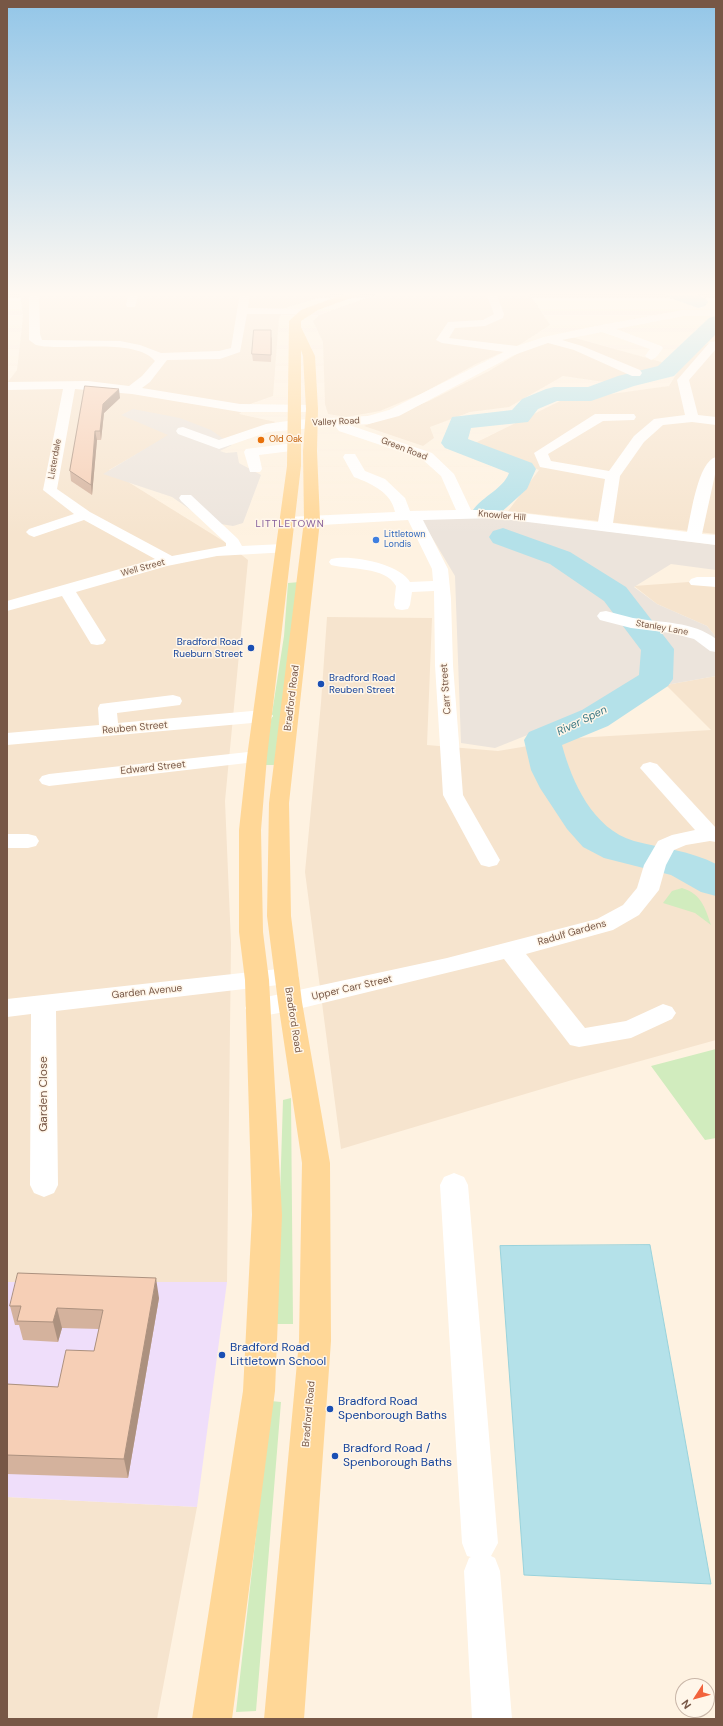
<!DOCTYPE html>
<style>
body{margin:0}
#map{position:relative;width:723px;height:1726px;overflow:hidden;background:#fef2e1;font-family:"DM Sans",sans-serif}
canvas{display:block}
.frame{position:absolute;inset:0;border:8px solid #775746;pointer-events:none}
.north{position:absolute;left:675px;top:1678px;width:40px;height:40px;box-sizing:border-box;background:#fff6e9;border:1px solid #c9b6a8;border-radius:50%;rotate:234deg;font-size:11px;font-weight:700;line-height:16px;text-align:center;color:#775746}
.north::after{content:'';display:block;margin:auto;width:14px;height:18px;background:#f2633c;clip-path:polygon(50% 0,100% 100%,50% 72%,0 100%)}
</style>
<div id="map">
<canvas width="723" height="1726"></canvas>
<div class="frame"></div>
<div class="north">N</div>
</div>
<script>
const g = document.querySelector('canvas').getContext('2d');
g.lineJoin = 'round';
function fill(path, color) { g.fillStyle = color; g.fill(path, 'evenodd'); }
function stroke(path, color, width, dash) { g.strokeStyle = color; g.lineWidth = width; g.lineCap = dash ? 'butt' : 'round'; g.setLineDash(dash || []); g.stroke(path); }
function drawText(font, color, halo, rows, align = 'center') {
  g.font = font + ' "DM Sans",sans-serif'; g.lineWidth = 3; g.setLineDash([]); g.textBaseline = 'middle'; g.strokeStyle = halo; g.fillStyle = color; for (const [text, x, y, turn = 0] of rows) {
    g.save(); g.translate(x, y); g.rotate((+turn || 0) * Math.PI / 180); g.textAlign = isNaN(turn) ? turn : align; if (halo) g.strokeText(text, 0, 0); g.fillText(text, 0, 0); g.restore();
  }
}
fill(new Path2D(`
 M20,293H334L285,308L279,318L273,396L250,404L239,414L276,422L223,441L186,426L109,470L228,544L248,560L225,801L231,943L227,1282H7V383L17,370L23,317Z
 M380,293H529L550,325L519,345L476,364L423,393L380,411L346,417L328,414L325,404L323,342L313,321L319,315Z
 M568,336L665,363L716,340V534L508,511L539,470L475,443L560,401L669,386L677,373L640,376L604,382L563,376L509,407L470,412L430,427L434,438L423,446L364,426L429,401L489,371L522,351Z
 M716,580V637L707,626L657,604L634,586Z
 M327,617L432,618L427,745L498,751L576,738L711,730L666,685L716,676V1040L572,1080L341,1149L305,872L321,703Z
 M7,1497L197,1507L157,1719H7Z`), '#f6e4ce');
fill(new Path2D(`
 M133,409L180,418L211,430L232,445L220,451L226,453L237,452L239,463L261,475L243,523L233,526L208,522L172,497L103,474L168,435L121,415Z
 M474,517L504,518L716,545V570L671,564L634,587L657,604L707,626L716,637V676L666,685L618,697L540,730L495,748L461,743L455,576L421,519Z`), '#ece4dc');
fill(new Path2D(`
 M7,1282H227L197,1507L7,1497Z`), '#efdefa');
fill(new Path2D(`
 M300,582L276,765H264L284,636L288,583Z
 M682,888C701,894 705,907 711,925L695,913L663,903L672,891Z
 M716,1049V1138L705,1140L651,1066Z
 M291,1098L293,1324H276L283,1100Z
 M271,1401L281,1402L256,1711L236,1712Z`), '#d1ecbe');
const water = new Path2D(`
 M650,1245L711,1584L524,1575L500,1246Z`);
fill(water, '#b4e1e9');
stroke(water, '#99d2db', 1);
fill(new Path2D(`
 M665,293C679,293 699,289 708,302L705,306L698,308L668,297Z
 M716,316V334L674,376L634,386L591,401H557L538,409L528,422L471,428L468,439L532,463L536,469L527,489L497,516L487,518L477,516L473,510C483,496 503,489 509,473L445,448L441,443L452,417L512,410L522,399L546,389L554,387H588L618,376L658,366L709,318Z
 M503,528L570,552L626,587L674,649L673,679L668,686L608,726L562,745C572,782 593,829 634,841C661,848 691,851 716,864V896L701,892L671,875L604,858L583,847L567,829L540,788L531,770L524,740L529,732L582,710L639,675L641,650L604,601L550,564L493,543L489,537L493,531Z`), '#b4e1e9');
fill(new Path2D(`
 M29,293H39L40,334L42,340L120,341L140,345L161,353L219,351L231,348L240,293H250L248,308L311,309L312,311L311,313L307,314H247L240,352L220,359L167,360L150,382L142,388L240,404L312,405L318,409L317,412H240L132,394L75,389L57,489L90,512L172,556L226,546V543L181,501L179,498L181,495H191L238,539L242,546L283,544L289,546L291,549L289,552L217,556L167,566L76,592L106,640L103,644L97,645L91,644L62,596L7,611V601L155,559L84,520L34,537L29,535L26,532L29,529L74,514L43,490L63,389L7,390V382L88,381L129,386L142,376L155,361C135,337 64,352 36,345L29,340Z
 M129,293H139L135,307H127L126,305Z
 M486,293H496L504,314L503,318L485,326L455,328L449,338L517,346L544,337L601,325L684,310H716V316H684L616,329L661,346L663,348C659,353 657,358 651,360L645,356L650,349L602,332L562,340L582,346L640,370L642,373L640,376H632L574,350L548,343L514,355L399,416L369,424L349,425L432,453L454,474L471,510H495L598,522L605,479L540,467L534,453L595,414H634L636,417L634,420L603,421L548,454L551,461L609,471L634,436L654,419L685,415L677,380L710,342L716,341V349L689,380L698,415L716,417V425L692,422L663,425L644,442L620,476L613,523L687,532C691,515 698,461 716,457V470L702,534L716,535V545L495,518L423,520L448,569L451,599L453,665L463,795L500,860L497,865L489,867L481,865L478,860L443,795L435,665L434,591L412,592L410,605L408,609L402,610L396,609L394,605L396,586C385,566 350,570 331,565L329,562L331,559C351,554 400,564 410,582L433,581L432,569L408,520L287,527L282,525L279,522L282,519L287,517L395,512C391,492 372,484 354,477L343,457L345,454H355L365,471L385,479L405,498L410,511L456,510L441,476L422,459L339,431L335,426L268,432L219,449L178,434L176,431L178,428L183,427L219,440L266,424L295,420L368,416L389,410L504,352L442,343L436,340L448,322L483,320L494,314Z
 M294,443L299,444L301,447L299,450L259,455L262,469L260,472H250L244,452L246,449Z
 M697,577H716V587L691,585L689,582L691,579Z
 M606,611C615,613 624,616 633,618C661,623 693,621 716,639V652L710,651L694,639L671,633L631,628L600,620L597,616L600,612Z
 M173,695L180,697L182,701L180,705L117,713L118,723L263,710L270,712L273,716L270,720L263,722L7,745V733L99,725L98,708L100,704Z
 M257,751L264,753L267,757L264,761L49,786L42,784L39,780L42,776L49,774Z
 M650,762L657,764L716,828V842L710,841L686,845L674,850L666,865L659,890L639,915L613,930L526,954L585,1028L626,1021L663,1004L672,1007L676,1013L672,1019L631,1038L579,1047L570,1045L504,959L290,1011L257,1017L248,1014L245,1008L248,1002L257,999L447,958L597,919L623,905L637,888L644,865L658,841L672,835L695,830L640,768L643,764Z
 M7,834H28L36,836L39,841L36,846L28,848H7Z
 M287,968L296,970L299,976L296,982L287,984L56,1011L58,1185L54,1193L44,1197L34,1193L30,1185L31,1014L7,1017V999Z
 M454,1173L464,1177L468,1185L498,1543L491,1556L495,1558L500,1571L512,1719H472L464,1571L469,1558L471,1557L467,1556L462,1543L440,1185L444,1177Z`), '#fff');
fill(new Path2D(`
 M347,293H364L318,310L301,321V327L315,356L318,409L317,451L320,521L289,803L291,916L302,1002L330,1163L331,1341L304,1719H264L299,1341L302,1163L278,1002L267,916L269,803L304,521L303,451L306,409L303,356L301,350V466L267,757L261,830L263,932L269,980L282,1215L275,1391L232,1719H192L243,1391L252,1215L245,980L239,932V830L247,757L287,466L289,321L301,310Z`), '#ffd797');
fill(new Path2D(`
 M272,337L271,362L253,361L252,354Z
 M85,386L120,398L104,413L101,440H97L92,495L71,481L70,471Z
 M159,1298L128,1478L7,1474V1384L58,1387L94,1351L99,1329L62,1328L58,1342L23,1340L19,1325H15L10,1306Z`), '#d4b29d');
fill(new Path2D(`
 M119,389L120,398L104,413L101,440L100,431L103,404Z
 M95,431L97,440L92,495L91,485Z
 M156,1278L159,1298L128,1478L124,1459Z
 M57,1308L62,1328L58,1342L53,1322Z`), '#ac917f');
const building = new Path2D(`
 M254,330H271V355L252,354Z
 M85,386L119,389L103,404L100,431H95L91,485L70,471Z
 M18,1273L156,1278L124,1459L7,1455V1384L58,1387L66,1350L94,1351L103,1310L57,1308L53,1322L17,1321L21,1306H10Z`);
fill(building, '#f6cfb6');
stroke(building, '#ac917f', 1);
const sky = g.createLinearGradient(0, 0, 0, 535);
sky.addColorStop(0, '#93c6e8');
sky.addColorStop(0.55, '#fff9f2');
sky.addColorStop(1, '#fff9f200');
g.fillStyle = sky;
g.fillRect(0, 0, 723, 535);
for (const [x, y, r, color] of [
 [261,440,4,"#e8710a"],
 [376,540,4,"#3f7fe0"],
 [251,648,4,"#1a4fb4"],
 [321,684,4,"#1a4fb4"],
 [222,1355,4,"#1a4fb4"],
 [330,1409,4,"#1a4fb4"],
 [335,1456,4,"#1a4fb4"]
]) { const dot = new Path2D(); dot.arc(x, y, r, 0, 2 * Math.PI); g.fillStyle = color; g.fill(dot); stroke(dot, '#fff6e9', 1.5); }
drawText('9px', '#775746', '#fff6e9', [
 ["Valley Road",336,422,-3],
 ["Green Road",404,449,21],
 ["Listerdale",55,459,-80],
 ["Knowler Hill",502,516,5],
 ["Well Street",143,568,-15],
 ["Stanley Lane",662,628,10]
]);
drawText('9px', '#c56008', '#fff6e9', [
 ["Old Oak",269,440]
], 'left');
drawText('9px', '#366cbe', '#fff6e9', [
 ["Littletown",384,535],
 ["Londis",384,545]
], 'left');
g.letterSpacing = '1px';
drawText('10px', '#87609b', '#fff6e9', [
 ["LITTLETOWN",290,524]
]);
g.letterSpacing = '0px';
drawText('10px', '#164399', '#fff6e9', [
 ["Bradford Road",243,642],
 ["Rueburn Street",243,654],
 ["Bradford Road",329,678,"left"],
 ["Reuben Street",329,690,"left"]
], 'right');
drawText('10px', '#775746', '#fff6e9', [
 ["Carr Street",446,689,-94],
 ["Bradford Road",292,698,-83],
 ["Reuben Street",135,728,-5],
 ["Edward Street",153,768,-6],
 ["Radulf Gardens",572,933,-16],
 ["Upper Carr Street",352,988,-13],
 ["Garden Avenue",147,992,-6],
 ["Bradford Road",293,1020,81],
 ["Bradford Road",309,1414,-85]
]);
drawText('italic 11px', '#3b7985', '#fff6e9', [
 ["River Spen",582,721,-26]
]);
drawText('12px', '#775746', '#fff6e9', [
 ["Garden Close",44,1094,-90]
]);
drawText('12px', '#164399', '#fff6e9', [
 ["Bradford Road",230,1348],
 ["Littletown School",230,1362],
 ["Bradford Road",338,1402],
 ["Spenborough Baths",338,1416],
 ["Bradford Road /",343,1449],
 ["Spenborough Baths",343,1463]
], 'left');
</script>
